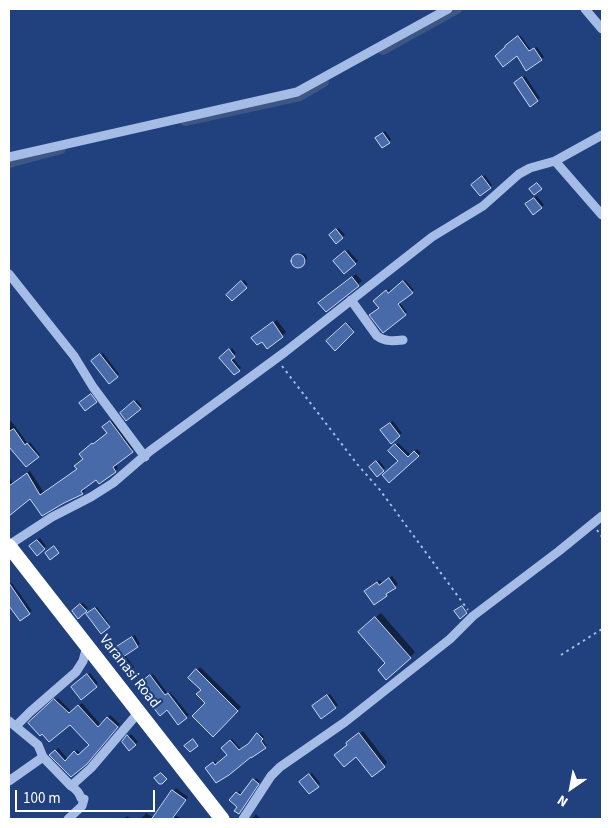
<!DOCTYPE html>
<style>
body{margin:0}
#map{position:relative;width:611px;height:828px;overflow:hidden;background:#20407e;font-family:"Source Sans 3",sans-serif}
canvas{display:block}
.frame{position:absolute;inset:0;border:10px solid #fff;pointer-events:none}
.north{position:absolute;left:546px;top:763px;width:50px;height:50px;-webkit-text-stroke:4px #20407e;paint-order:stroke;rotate:213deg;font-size:14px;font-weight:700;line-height:20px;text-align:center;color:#fff}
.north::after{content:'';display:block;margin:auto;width:18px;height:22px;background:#fff;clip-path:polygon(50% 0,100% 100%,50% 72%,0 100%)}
.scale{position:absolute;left:15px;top:790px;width:140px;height:22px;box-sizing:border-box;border:2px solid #fff;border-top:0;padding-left:6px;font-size:15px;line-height:18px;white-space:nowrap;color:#fff;-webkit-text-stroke:4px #20407e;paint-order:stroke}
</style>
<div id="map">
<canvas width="611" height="828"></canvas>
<div class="frame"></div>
<div class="north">N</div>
<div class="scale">100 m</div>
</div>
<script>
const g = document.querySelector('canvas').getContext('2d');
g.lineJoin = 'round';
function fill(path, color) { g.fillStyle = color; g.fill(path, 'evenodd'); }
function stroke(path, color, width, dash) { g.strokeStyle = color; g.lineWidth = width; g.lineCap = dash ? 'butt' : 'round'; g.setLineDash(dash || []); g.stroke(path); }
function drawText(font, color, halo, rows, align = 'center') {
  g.font = font + ' "Source Sans 3",sans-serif'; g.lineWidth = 4.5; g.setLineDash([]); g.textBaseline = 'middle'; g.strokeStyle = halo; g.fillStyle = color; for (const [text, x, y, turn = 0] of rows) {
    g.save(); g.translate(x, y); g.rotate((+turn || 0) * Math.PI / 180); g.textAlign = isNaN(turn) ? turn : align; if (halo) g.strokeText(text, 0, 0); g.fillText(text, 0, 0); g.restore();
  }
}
fill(new Path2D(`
 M520,35L531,50L537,47L544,57L541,59L517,54L508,44Z
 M525,76L540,98L530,105L518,81Z
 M385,131L391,139L389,142L379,136Z
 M485,175L492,185L490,187L475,183Z
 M537,196L544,205L541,207L529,202Z
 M339,228L345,235L336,242L331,235Z
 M348,250L358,261L345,273L335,261Z
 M299,253L305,254L307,257L306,263L299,267H296L293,264L292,260Z
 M356,274L362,281L326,311L324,300Z
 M244,280L248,284L232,300L227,295Z
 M405,280L414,290L399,302L407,312L383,331L380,308L375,301L389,289L390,291Z
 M277,320L286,332L282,336L262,340L257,334Z
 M348,323L354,330L335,349L328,341Z
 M232,348L236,353L232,357L241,368L234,374L221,358Z
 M103,353L119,374L109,382L95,359Z
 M137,400L142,406L126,419L122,413Z
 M9,419L15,426L28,444L30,442L40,455L38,457L12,445L9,440Z
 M114,419L135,448L115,464L118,468L109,477L97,478L84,488L85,490L83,493L64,502L30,498L9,515V477L13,483L30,471L44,493L78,469L85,459L84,451L96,441V442L108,433L107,424Z
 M393,421L402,433L391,442L384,428Z
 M398,443L411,455L417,449L421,453L389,481L399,460L390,451Z
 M379,460L385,468L377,475L370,467Z
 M40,538L46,546L44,549L33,543Z
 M392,576L398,584L375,603L368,589L380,580L382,583Z
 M9,580L11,584L12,583L32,611L20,620L9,604Z
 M83,603L88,608L78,617L74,611Z
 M97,607L110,625L109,626L90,613Z
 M381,613L415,652L410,657L386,663L365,627Z
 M135,635L140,644L124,654L134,667L132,669L111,651Z
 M200,667L241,707L213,735L202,690L190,678Z
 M90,673L98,683L81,698L75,685Z
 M153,674L168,694L170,692L189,715L179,723L167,708L140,684Z
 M330,694L338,705L321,717L316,704Z
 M58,698L72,712L82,703L101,725L110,715L120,724L89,760L71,776L51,755L58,748L68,759L77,750L81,754L90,745L70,724L42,732L29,723Z
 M363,731L387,762L384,766L348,745L351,740Z
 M260,733L264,737L262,739L267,746L228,774L208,766L215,761L217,764L229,755L222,748L232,739L241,749L250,743Z
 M131,734L138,742L129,749L123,742Z
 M312,773L320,783L318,786L303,780Z
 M256,778L260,781L240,811L239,807L231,800L239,791L242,794Z
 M176,788L188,797L175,815L182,819H141L146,813L154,818Z
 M256,814L261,819H252Z
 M127,816L132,819H124Z`), '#0007');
stroke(new Path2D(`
 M383,50L457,9
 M185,121L300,96L324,82
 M9,163L61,149`), '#3e5684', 10);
const building = new Path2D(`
 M518,36L529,51L534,48L542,60L526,71L517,56L503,67L495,56L505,47V46Z
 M522,77L538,101L530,107L514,83Z
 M383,133L390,143L382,148L375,138Z
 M482,176L491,188L480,196L471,185Z
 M537,183L542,189L534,195L529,189Z
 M534,198L542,208L533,215L525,204Z
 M336,229L343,238L336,244L329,235Z
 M345,251L356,264L344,274L333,261Z
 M291 261a7 7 0 1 1 14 0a7 7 0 1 1-14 0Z
 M352,277L359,286L326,312L318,303Z
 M241,281L247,288L232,301L226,295Z
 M403,281L413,293L398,304L406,315L383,333L369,315L379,308L373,301L386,290L388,293Z
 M273,322L283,337L267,349L262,342L257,345L251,338Z
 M346,323L354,332L335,351L326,341Z
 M229,349L235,357L231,360L240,371L234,375L219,358Z
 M100,354L118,377L109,384L91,361Z
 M91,394L97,402L85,411L79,403Z
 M134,401L141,409L126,421L120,413Z
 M110,421L133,452L113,467L116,472L99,484L96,480L81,491L83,494L64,503L42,516L30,499L9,516V486L27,473L40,495L77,469L74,466L83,459L79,454L92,443L93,444L107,433L102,427Z
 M390,423L400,436L391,444L380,430Z
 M14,429L25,445L27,443L39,457L26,467L9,447V432Z
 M395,444L408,457L414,451L419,456L389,483L382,475L398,461L388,451Z
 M376,461L384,471L377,477L369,467Z
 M37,540L45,549L37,556L29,546Z
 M54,546L59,553L50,560L45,553Z
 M389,578L396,588L386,594L387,596L374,605L364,591L377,582L379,585Z
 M9,583L30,614L20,621L9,606Z
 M80,604L87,611L78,619L72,611Z
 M462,606L467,613L460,619L454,611Z
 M95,608L110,627L101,634L86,614Z
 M375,617L411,658L386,680L378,670L385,663L358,632Z
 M132,637L138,647L123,657L132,670L126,674L110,651Z
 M196,669L238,711L213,737L192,716L205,703L196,694L201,690L188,678Z
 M87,674L97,687L81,700L71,687Z
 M150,675L165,695L168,693L187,718L178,725L167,710L160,716L144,696H145L137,686Z
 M327,695L336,708L321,719L312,706Z
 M54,699L69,713L78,705L98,727L107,717L118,727L87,764L71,777L49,755L55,750L65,761L74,751L78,755L89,745L70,725L49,742L42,734L40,736L28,723Z
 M257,733L263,739L261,741L266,748L251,758V757L229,775L216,783L205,768L213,762L215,765L227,755L221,748L230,740L239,750L248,744Z
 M359,733L385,767L372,777L356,757L344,767L334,755L347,745L346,743Z
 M127,735L136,745L129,751L122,742Z
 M193,739L198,746L190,752L184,746Z
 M161,773L167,779L162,784H159L154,778Z
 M309,774L319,787L309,794L299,782Z
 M253,779L259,784L239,814L234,811L237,807L229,800L236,792L240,795Z
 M172,790L186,800L172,819H152Z`);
fill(building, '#496aa8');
stroke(building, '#c8d8f6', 1);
stroke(new Path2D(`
 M282,366L357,464L380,490L468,610
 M597,530L602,537
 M561,655L602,629`), '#a5bce7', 2, [2.5, 4]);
stroke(new Path2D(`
 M585,9L602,29
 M9,157L297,92L448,9
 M555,161L602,215
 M9,274L74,356L93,387L145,457
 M351,300L377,336C385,342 394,341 403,340
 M9,545L52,517L91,497L113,483L150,451L285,352L432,237L483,206L519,174L530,168L555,161L602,135
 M9,721L38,745L43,757L71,786C76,789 79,792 81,798L84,799L82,806L68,819
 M16,726L30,712L76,672L83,661L87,646
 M9,781L43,757
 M71,786L91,768L138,713
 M243,819L271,776L280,767L345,722L450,639L473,616L559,551L602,516`), '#a5bce7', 9);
stroke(new Path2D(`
 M9,546L222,819`), '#fff', 15);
drawText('15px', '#fff', '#20407e', [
 ["Varanasi Road",129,672,52]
]);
</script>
